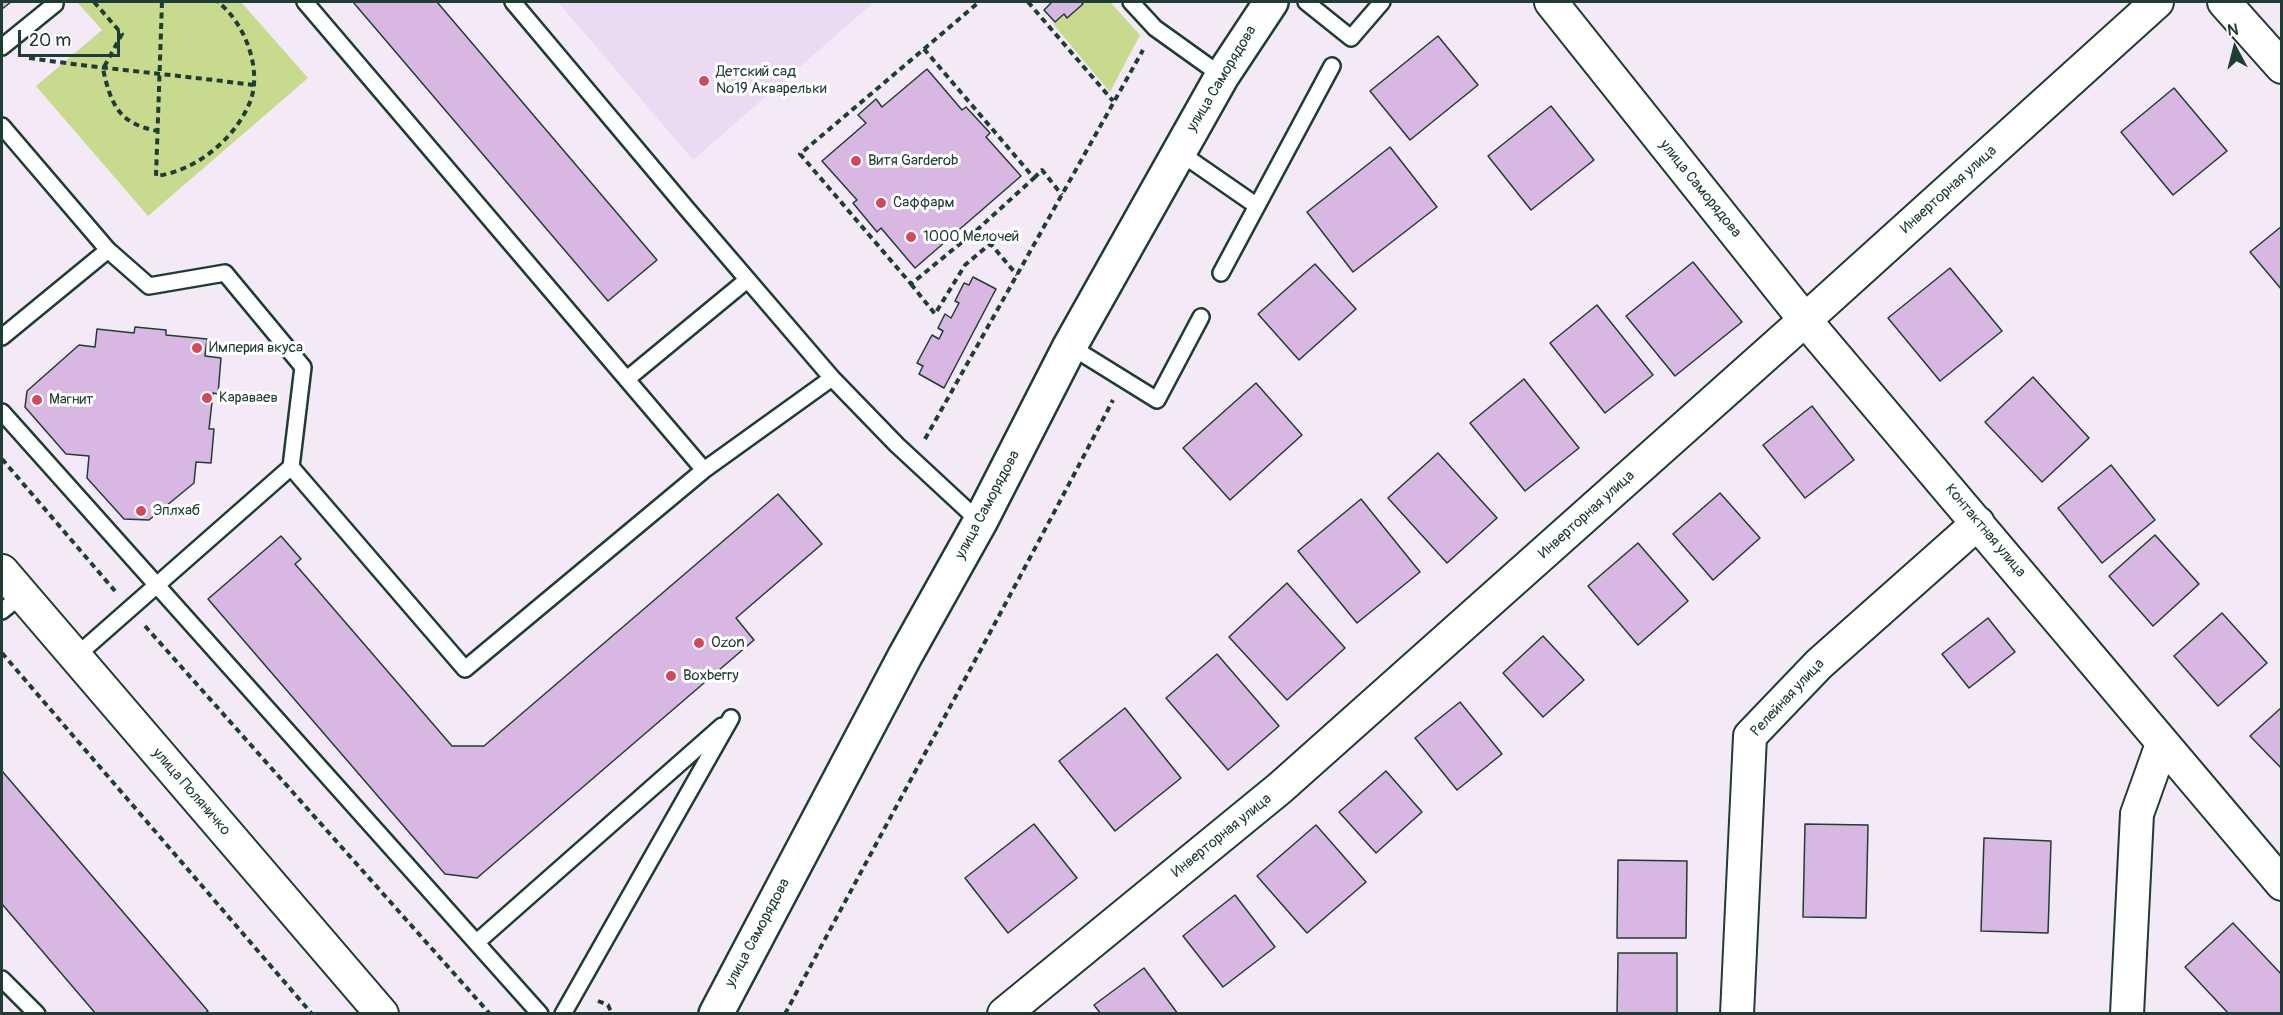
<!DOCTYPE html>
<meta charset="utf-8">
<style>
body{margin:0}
#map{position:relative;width:2283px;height:1015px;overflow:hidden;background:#f3e9f7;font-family:Pangolin,sans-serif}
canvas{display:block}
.frame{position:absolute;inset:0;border:3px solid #1f3d34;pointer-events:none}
.north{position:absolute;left:2205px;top:18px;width:60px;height:60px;-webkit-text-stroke:4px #fff;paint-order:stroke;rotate:353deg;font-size:16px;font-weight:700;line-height:24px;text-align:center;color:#1f3d34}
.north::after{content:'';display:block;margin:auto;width:21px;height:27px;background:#1f3d34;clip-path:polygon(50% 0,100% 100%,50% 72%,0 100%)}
.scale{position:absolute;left:18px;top:30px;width:102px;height:27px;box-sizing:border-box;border:3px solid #1f3d34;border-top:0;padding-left:8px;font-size:18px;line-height:21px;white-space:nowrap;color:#1f3d34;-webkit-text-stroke:4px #fff;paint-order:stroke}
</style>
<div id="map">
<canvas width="2283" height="1015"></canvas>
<div class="frame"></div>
<div class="north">N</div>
<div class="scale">20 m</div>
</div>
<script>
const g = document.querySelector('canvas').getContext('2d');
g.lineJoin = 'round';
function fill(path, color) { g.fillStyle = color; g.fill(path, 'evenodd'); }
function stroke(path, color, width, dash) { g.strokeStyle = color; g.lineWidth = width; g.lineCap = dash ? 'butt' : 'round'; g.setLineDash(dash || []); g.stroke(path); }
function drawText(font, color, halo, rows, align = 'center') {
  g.font = font + ' Pangolin,sans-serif'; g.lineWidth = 6; g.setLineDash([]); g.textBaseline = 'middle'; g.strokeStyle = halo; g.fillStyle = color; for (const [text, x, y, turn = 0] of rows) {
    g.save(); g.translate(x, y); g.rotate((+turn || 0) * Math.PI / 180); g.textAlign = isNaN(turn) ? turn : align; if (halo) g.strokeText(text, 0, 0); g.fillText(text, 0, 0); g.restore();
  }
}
fill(new Path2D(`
 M558,2H874L693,160Z`), '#ebdaf1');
fill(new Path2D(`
 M77,2H241L308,78L148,216L36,86L102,30Z
 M1081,2H1110L1140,35L1110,92L1053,24L1064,14L1067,17L1083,4Z`), '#c8da8e');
const building = new Path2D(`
 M2,2H11L2,9Z
 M353,2H437L657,260L608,301Z
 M1052,2H1081L1083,4L1067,18L1064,14L1055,22L1044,10Z
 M1438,36L1478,85L1410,140L1370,91Z
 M927,69L962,110L966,107L990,133L986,137L1021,176L915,268L881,228L877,232L853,203L857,200L822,161L866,123L858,115L876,99L882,107Z
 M2174,88L2227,151L2173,195L2121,132Z
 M1551,106L1594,160L1531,210L1488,156Z
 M1390,147L1437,207L1353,272L1307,212Z
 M2282,226V290L2250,252Z
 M1693,262L1742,322L1675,376L1626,316Z
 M1315,264L1356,309L1299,360L1258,314Z
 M1950,268L2002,331L1940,381L1888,318Z
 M973,277L996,289L944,388L919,374L923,366L917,363L932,335L939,339L943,331L938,328L945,314L951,318L959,303L955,301L964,283L969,285Z
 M1597,305L1653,375L1605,413L1550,343Z
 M135,327L166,330V335L207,339L205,356L221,358L218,394L213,393L209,429H214L211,463L196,462L194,483L149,520L124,519L87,478L89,456L66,454L25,407L27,391L79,345L95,347L97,329L134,333Z
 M2033,377L2089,438L2042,482L1985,422Z
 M1524,379L1579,448L1525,491L1470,423Z
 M1256,383L1302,435L1230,500L1183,448Z
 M1812,406L1854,460L1805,498L1763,445Z
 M1438,453L1497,518L1447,563L1388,498Z
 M2111,465L2155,520L2102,563L2058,508Z
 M1720,493L1760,538L1713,580L1673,534Z
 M778,494L822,544L736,618L754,640L477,878L445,874L208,599L281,536L301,559L295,564L452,746H484Z
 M1361,499L1420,572L1357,623L1298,551Z
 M2155,535L2199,584L2153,626L2109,576Z
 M1638,543L1688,601L1638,645L1588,586Z
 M1287,583L1345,648L1287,700L1229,637Z
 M2222,613L2267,663L2218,706L2174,656Z
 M1988,618L2015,652L1969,688L1942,654Z
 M1543,636L1584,680L1543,717L1503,673Z
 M1217,654L1279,726L1228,770L1166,698Z
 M1460,702L1502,754L1457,790L1415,738Z
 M2282,707V769L2250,736Z
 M1125,708L1181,778L1115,831L1059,761Z
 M2,771L208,1011L204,1014H96L2,904Z
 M1386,771L1422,812L1376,853L1339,812Z
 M1034,824L1077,878L1008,933L965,878Z
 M1805,824L1868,825L1866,918L1803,917Z
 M1316,825L1366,882L1307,933L1257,876Z
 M1984,838L2051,841L2048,933L1981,931Z
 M1618,860L1687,861L1686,938H1617Z
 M1235,895L1275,947L1223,987L1183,936Z
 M2233,923L2282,975V1014H2229L2185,967Z
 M1618,953H1677V1014H1617Z
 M1144,968L1178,1014H1101L1094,1005Z`);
fill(building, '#d8b7e3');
stroke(building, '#1f3d34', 1.5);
const service = new Path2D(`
 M305,2L704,470
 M513,2L687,209L832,378L897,445L980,522
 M1131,2L1155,28L1222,76
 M1306,2L1351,38L1382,2
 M2,47L55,4
 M2,126L108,250L149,286L225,273L303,367L291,467L75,657
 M1179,152L1257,206
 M1221,273L1332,66
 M2,337L108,250
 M1070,346L1157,400L1201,317
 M627,379L747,280
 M2,412L540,1014
 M291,467L465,669L704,470L832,378
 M2,611L22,595
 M477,942L722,726
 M2,979L37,1014
 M563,1014L731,718`);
const minor = new Path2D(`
 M1551,2L1805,320L2282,884
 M2224,2L2282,67
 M2,571L382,1014
 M1004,1014L1280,788L1805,320L2157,2
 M1737,1014L1750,736L1819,664L1978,523
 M2127,1014L2137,814L2162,744`);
const tertiary = new Path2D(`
 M716,1014L905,656L980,522L1070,346L1222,76L1271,2`);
stroke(service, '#1f3d34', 20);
stroke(minor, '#1f3d34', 36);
stroke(tertiary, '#1f3d34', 38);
stroke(new Path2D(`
 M94,2L122,34L103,69C111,105 119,124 158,131
 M162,2L156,176C196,171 235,139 250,102C263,69 244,22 218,2
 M1028,2L1113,101
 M924,49L979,2
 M29,58C104,69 179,75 253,85
 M1034,178L1042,170L1062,195
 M978,229L911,284L800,154L924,49L1034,178L978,229L1017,275
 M911,284L935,314L965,265L990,244
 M925,439L1143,50
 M2,459L115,591
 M145,626L490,1014
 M2,653L312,1014
 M598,1001L608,1005L612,1014
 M785,1014C894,809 1006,606 1113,400`), '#1f3d34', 4, [6, 4.5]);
stroke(service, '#fff', 15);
stroke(minor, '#fff', 32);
stroke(tertiary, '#fff', 33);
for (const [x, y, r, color] of [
 [704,81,6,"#d1495b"],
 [856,161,6,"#d1495b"],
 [881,203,6,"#d1495b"],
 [911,237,6,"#d1495b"],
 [197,348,6,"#d1495b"],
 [207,398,6,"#d1495b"],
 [37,400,6,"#d1495b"],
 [141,511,6,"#d1495b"],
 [699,643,6,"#d1495b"],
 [671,676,6,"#d1495b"]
]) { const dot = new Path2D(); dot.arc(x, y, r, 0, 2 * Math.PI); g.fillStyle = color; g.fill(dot); stroke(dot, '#fff', 2); }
drawText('15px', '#1f3d34', '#fff', [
 ["Детский сад",716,72],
 ["№19 Акварельки",716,89],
 ["Витя Garderob",868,161],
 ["Саффарм",893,203],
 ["1000 Мелочей",923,237],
 ["Империя вкуса",209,348],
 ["Караваев",219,398],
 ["Магнит",49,400],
 ["Эплхаб",153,511],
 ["Ozon",711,643],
 ["Boxberry",683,676]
], 'left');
drawText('15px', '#1f3d34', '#fff', [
 ["улица Саморядова",1222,79,-59],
 ["улица Саморядова",1700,189,51],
 ["Инверторная улица",1949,190,-42],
 ["улица Саморядова",988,505,-62],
 ["Инверторная улица",1587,515,-42],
 ["Контактная улица",1985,531,50],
 ["Релейная улица",1788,698,-47],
 ["улица Поляничко",191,792,49],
 ["Инверторная улица",1222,836,-39],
 ["улица Саморядова",758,933,-62]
]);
</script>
